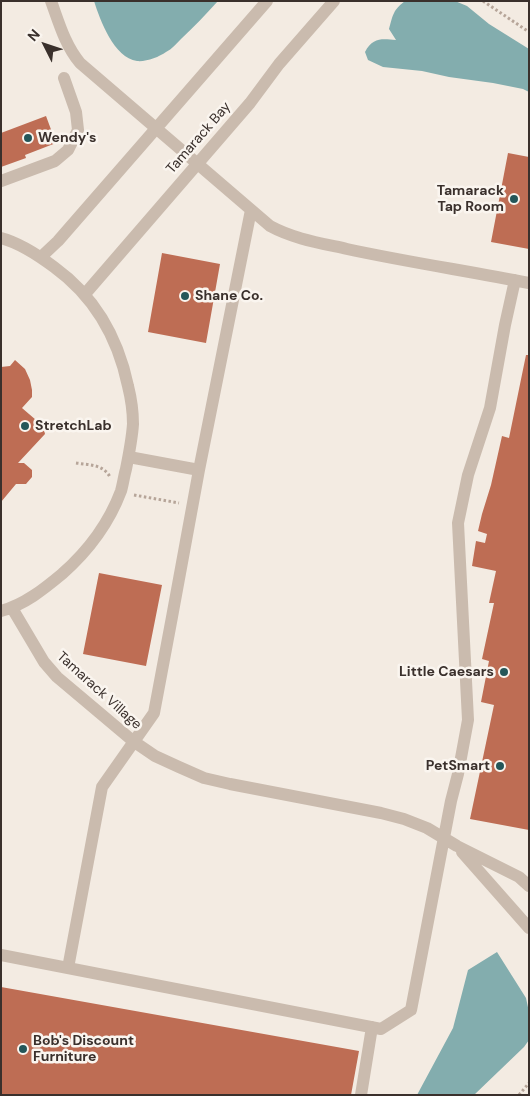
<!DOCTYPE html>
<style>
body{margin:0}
#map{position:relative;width:530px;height:1096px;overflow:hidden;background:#f3ebe2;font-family:"DM Sans",sans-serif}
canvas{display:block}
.frame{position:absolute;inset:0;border:2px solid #3a302c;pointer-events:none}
.north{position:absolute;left:20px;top:20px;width:50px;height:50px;-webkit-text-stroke:4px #faf5ef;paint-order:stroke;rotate:311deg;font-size:14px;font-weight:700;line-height:20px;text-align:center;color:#3a302c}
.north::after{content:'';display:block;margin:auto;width:18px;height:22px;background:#3a302c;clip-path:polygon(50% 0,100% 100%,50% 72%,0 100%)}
</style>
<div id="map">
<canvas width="530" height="1096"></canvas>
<div class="frame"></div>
<div class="north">N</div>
</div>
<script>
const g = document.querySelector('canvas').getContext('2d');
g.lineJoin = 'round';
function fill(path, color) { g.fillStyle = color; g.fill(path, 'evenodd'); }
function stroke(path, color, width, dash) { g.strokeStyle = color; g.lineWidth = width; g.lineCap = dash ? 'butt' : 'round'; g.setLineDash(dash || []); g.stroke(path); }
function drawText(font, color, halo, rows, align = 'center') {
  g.font = font + ' "DM Sans",sans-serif'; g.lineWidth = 5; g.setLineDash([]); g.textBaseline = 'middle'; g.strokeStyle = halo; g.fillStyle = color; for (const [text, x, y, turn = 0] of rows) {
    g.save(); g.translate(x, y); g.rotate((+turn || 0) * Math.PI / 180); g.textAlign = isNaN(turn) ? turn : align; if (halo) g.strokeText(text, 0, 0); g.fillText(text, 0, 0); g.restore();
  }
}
fill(new Path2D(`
 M94,1H218C206,14 194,27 181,39C176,44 172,49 166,52C159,57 146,62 137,61C114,58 100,20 94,1Z
 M405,1H455L467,6L489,24L529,49V92L523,89L493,83L449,77L422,71L383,67L368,60L365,52C373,37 382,39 396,40L389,29C393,15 393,10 405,1Z
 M497,952L526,998L529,1012V1040L524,1047L474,1095H417L453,1028L468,970Z`), '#83adae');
fill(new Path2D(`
 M46,116L56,143L25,155L26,158L1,167V133Z
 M508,153L529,157V249L491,242Z
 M162,253L220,264L206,343L148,332Z
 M526,355H529V830L470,819L494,705L481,702L489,661L482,659L494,603H489L496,571L472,566L476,541L485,543L487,534L478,531L482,514L491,485L502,436L509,438Z
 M15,360L25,369L30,380L32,390V397L22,408L43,426L45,434L18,463H24L32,470V477L26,484H16L1,502V367L10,366Z
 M99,573L162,585L146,666L83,654Z
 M1,987L359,1051L351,1095H1Z`), '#be6d54');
stroke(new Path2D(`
 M483,1L529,32
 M76,463C89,465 103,464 110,477
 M134,495L179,503
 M519,1095L529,1083`), '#b6a599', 3, [2.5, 2.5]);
stroke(new Path2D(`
 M51,1C59,23 65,45 80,63L270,226C294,239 320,243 347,249C407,262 468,271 529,283
 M1,181L55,161L68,150L78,130L76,112L64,78
 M1,238C20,243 38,255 54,267C94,296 118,338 128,386C131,398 133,412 133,424C132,439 129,454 126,469C124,476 123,484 121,491C109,523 87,552 62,574C44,589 24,605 1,611
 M41,257L58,241L267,1
 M85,294L250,103L279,64L334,1
 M129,457L199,470
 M12,608L44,662L57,677L133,741L155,756L179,767L204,778L230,784L381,813L404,819L427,828L457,846L519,877L529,886
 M462,852L529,928
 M1,955L381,1029L411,1010L451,801L458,774L468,720L458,523L468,475L490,408L505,325L515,280
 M68,968L102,787L154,713L172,617L199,470L251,210
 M361,1095L372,1027`), '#cabbae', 12);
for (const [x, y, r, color] of [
 [28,138,5,"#245659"],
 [514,199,5,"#245659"],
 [185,296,5,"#245659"],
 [25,426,5,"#245659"],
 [504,672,5,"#245659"],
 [500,766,5,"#245659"],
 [23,1049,5,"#245659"]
]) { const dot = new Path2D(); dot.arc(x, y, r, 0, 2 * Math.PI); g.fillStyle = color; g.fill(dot); stroke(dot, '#faf5ef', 2); }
drawText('bold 14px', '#3a302c', '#faf5ef', [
 ["Wendy's",38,138],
 ["Tamarack",504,191,"right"],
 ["Tap Room",504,207,"right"],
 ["Shane Co.",195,296],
 ["StretchLab",35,426],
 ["Little Caesars",494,672,"right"],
 ["PetSmart",490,766,"right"],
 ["Bob's Discount",33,1041],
 ["Furniture",33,1057]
], 'left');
drawText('14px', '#3a302c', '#faf5ef', [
 ["Tamarack Bay",199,138,-49],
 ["Tamarack Village",99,691,42]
]);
</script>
